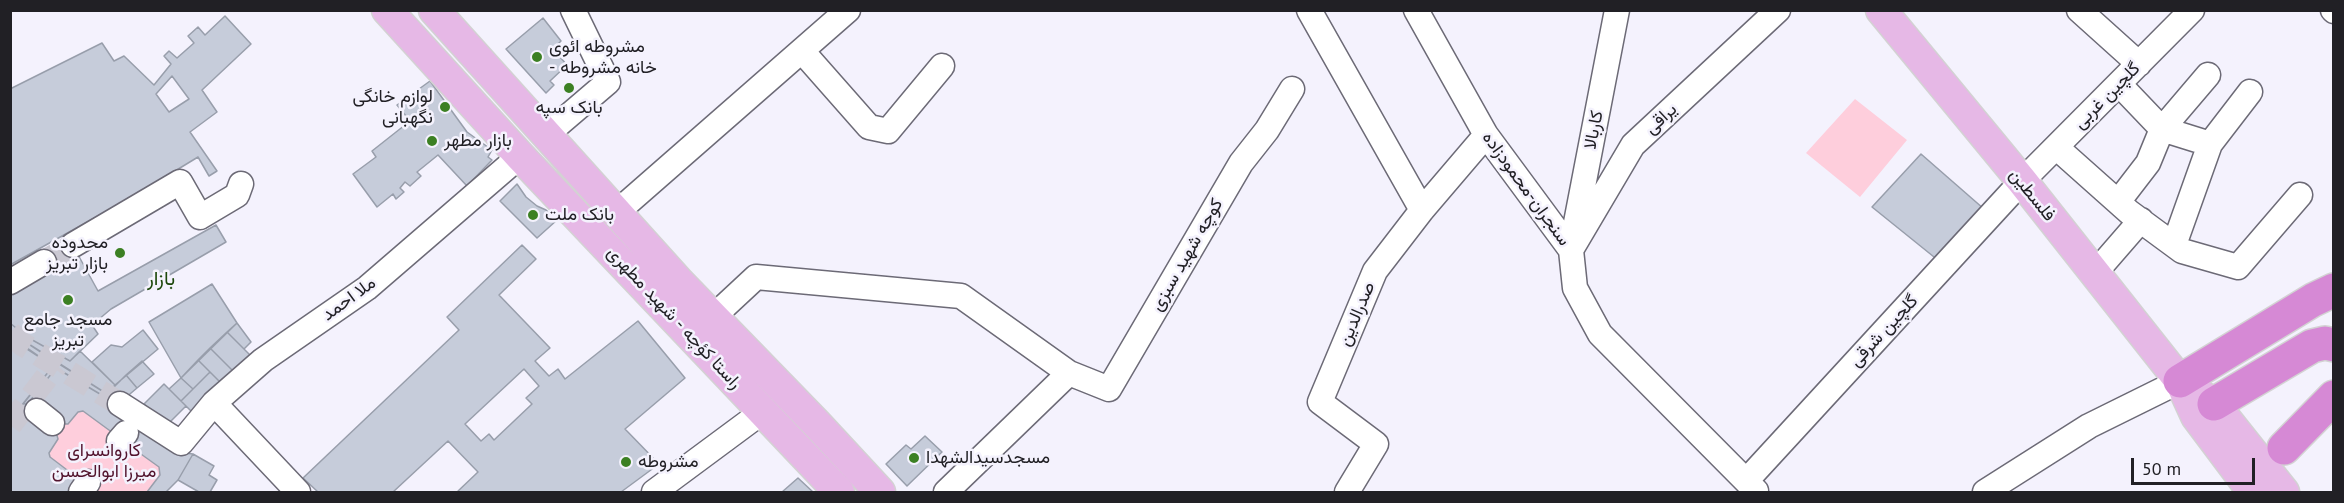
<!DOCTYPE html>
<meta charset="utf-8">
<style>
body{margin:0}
#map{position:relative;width:2344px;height:503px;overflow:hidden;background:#f4f2fd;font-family:"PT Sans",sans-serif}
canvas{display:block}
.frame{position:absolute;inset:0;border:12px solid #212025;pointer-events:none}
.scale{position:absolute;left:2131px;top:458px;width:124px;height:27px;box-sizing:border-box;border:3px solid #212025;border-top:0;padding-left:8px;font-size:18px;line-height:21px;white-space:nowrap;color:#212025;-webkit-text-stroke:4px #f4f2fd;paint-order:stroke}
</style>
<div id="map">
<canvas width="2344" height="503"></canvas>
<div class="frame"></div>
<div class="scale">50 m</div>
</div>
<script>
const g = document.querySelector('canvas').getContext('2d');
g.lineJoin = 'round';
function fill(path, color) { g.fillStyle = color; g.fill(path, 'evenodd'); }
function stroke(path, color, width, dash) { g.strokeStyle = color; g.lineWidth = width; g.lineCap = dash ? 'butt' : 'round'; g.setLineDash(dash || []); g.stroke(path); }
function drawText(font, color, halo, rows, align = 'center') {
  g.font = font + ' "PT Sans",Vazirmatn,sans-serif'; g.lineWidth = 5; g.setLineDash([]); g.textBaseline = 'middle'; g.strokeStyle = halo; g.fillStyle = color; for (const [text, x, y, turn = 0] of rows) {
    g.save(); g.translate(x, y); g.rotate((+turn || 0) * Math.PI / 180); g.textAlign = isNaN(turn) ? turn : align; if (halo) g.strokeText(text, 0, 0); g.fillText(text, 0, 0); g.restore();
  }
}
fill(new Path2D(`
 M1855,99L1907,140L1860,197L1806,153Z
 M83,411L159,467L160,475L147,492H97L50,457C48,446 55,433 62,424H68L78,412Z`), '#fecedc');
const building = new Path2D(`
 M225,16L251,44L202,90L217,112L190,132L217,171L209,176L198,157L175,171V173L10,265V89L102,43L114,61L124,56L154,85L171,64L164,56L169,51L177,58L194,43L188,36L198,27L205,35ZM172,76L189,99L169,112L156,94Z
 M543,18L561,41L553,49L567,65L550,81L554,85L546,93L506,49Z
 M430,81L467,132L492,150L488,157L492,160L467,186L438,155L417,172L421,176L410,186L405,182L400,188L404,192L396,199L393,194L377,207L353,174L376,157L372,151L410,121L397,105Z
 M1921,154L1984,209L1939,261L1872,207Z
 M517,184L526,197L537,206L546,210L557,220L537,238L500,201Z
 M216,225L226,242L111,309L92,325L98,334L70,361L27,337L10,323V291L42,258L71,242L98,291Z
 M522,245L536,259L499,295L550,348L535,361L549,376L558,369L565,379L638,321L685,378L625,429L659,464L621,492H457L478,472L448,441L393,492H318L303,478L459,330L447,317ZM524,369L539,386L526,398L532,404L494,440L489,434L481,441L465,424Z
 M212,284L237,323L181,378L149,322Z
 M10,323L27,337L70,361L80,351L115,385L107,394L24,341L10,330Z
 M237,323L251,342L244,349L227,332Z
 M10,330L24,341L56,362L53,366L21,345L10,336Z
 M143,330L158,349L115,385L92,362L111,345L122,347Z
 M227,332L252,357L233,371L210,348Z
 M10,336L53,366L10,420Z
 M210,348L233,371L221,383L198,360Z
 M198,360L210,372L193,389L181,378Z
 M142,361L154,374L137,388L126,375Z
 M56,362L107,394L105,397L53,366Z
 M53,366L56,368L29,402L38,409L36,412L24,403Z
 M56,368L105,397L134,418L113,433L83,411L78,412L68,424H62L38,409L29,402Z
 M210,372L221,383L192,412L181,401Z
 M126,375L137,388L124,399L112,389Z
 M181,378L193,389L181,401L169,389Z
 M164,384L186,406L166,426L144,404Z
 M24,403L27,406L10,428V420Z
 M27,406L56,432L58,439L49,453L50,457L79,479V492H10V428Z
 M139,421L185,453L193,454L178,480L166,492H147L160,475L159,467L127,444Z
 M925,436L942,452L907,486L886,464L906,445L911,449Z
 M193,454L214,466L209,475L217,480L210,492H199L178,480Z
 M798,478L813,492H782Z`);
fill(building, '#c6ccda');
stroke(building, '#989eab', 1.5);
stroke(new Path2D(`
 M44,262L73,245
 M10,333L22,344L120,404
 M10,425L56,365`), '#cac8d2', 24, [24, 12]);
const minor = new Path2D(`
 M1309,10L1422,210
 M1416,10L1486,135L1571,250L1575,288L1600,334L1756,491
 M2079,10L2139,64
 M2333,10L2334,11
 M802,51L869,127L888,131L942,66
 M2119,84L2162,129L2210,144
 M546,135L608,82L573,10
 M2056,147L2129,212L2182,251L2238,267L2300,195
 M2118,202L2148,163L2162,129L2208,75
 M616,213L848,10
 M1574,233L1617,10
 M73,245L180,182L200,217L237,195L241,184
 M2174,245L2210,144L2250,92
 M1571,250L1633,145L1778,10
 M2095,273L2141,220
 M10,282L44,262
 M713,317L756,277L961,296L1069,373L1109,389L1241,163L1267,130L1292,89
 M214,403L298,492
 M120,404L181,443L214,403L263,360L367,288L520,156
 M37,411L52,423
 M119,441L126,433
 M1747,480L2022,181L2192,10
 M81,492L88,482
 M654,492L762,412
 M946,492L1069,373
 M1347,492L1376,444L1320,402L1375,271L1422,210L1486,135
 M1985,492L2089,426L2180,381`);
const major = new Path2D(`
 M387,10L520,156L839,492
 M434,10L680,283L816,423L880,492
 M1881,10L2022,181L2180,381L2196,416L2253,492
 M2195,391L2214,404L2284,492`);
const highway = new Path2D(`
 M2180,381L2313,300L2334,290
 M2214,404L2312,346L2325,343L2334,345
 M2284,448L2334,397`);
stroke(minor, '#6c6a76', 27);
stroke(major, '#d3d2d3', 33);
stroke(highway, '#d3d2d3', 36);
stroke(minor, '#fff', 24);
stroke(major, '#e6b8e6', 30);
stroke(highway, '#d689d5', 33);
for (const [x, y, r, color] of [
 [537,57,6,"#3c8023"],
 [569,88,6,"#3c8023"],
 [445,107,6,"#3c8023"],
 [432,141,6,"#3c8023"],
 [533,215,6,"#3c8023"],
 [120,253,6,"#3c8023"],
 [68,300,6,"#3c8023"],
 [914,458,6,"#3c8023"],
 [626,462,6,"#3c8023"]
]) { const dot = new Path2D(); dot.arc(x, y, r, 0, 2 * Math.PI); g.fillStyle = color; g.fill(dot); stroke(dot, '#f4f2fd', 2); }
drawText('18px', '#212025', '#f4f2fd', [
 ["مشروطه ائوی",549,47],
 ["- خانه مشروطه",549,68],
 ["لوازم خانگی",433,97,"right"],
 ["نگهبانی",433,118,"right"],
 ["بانک سپه",569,108,"center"],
 ["بازار مطهر",444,141],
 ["بانک ملت",545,215],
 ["محدوده",108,243,"right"],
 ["بازار تبریز",108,264,"right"],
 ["مسجد جامع",68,320,"center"],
 ["تبریز",68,341,"center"],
 ["مسجدسیدالشهدا",926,458],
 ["مشروطه",638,462]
], 'left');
drawText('18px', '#212025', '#f4f2fd', [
 ["گلچین غربی",2107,96,-45],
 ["یراقی",1661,119,-43],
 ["کاربالا",1594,130,-79],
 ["سنجران-محمودزاده",1526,189,54],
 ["فلسطین",2032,195,51],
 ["کوچه شهید سبزی",1187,255,-60],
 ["ملا احمد",349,299,-36],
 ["صدرالدین",1357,314,-67],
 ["راستا کؤچه - شهید مطهری",674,318,47],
 ["گلچین شرقی",1884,331,-47]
]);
drawText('18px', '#52132d', '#f4f2fd', [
 ["کاروانسرای",104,451],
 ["میرزا ابوالحسن",104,472]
]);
drawText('20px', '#1c470a', '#f4f2fd', [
 ["بازار",161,279]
]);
</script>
